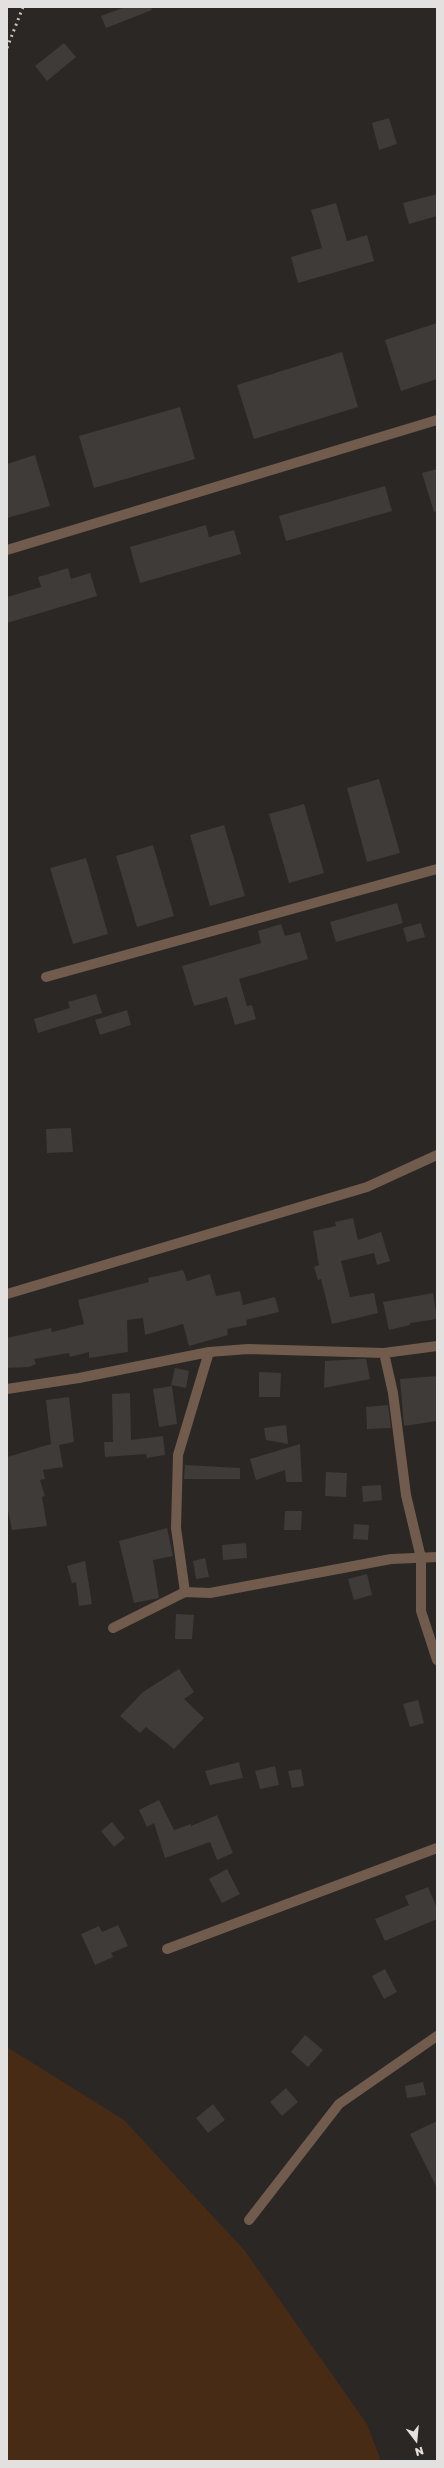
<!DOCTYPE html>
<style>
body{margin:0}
#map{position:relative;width:444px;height:2468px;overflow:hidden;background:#2a2725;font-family:"Golos Text",sans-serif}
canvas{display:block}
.frame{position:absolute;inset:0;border:8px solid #e3e1df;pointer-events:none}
.north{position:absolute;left:396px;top:2420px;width:40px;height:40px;-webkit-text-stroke:3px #2a2725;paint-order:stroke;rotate:164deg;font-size:11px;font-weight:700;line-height:16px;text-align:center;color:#e3e1df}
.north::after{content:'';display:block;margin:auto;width:14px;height:18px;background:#e3e1df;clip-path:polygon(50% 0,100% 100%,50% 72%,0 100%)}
</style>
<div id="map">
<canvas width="444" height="2468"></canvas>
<div class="frame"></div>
<div class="north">N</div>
</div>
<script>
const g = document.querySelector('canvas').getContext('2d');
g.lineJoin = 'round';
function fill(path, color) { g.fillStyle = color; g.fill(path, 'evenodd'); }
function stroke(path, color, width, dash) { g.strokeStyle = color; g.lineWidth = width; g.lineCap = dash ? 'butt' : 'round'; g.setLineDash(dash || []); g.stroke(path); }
fill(new Path2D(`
 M7,2047L124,2120L245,2251L367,2424L381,2461H7Z`), '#482b15');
fill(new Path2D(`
 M125,7H151L152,10L106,28L101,16Z
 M64,43L76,57L47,81L35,66Z
 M389,118L397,144L379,150L372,123Z
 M437,194V216L409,224L403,203Z
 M336,203L347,241L367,235L374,261L298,283L291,257L322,248L311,210Z
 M437,323V379L401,391L385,340Z
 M342,352L358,407L254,439L237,385Z
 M180,407L195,459L94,488L79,436Z
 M35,455L50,506L7,518V464Z
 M437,469V511L434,512L422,473Z
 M385,486L392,511L286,541L279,516Z
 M206,525L209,537L234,530L241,554L140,583L130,547Z
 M68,568L71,579L90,573L97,596L7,623V597L41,587L38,577Z
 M379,779L400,853L367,862L347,788Z
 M304,804L324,873L289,883L269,814Z
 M224,825L245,896L210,906L190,835Z
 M153,845L174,916L137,927L116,856Z
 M86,858L108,934L73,944L50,868Z
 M397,903L403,923L336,942L330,922Z
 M421,923L425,937L407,942L403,928Z
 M281,924L285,936L300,932L308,959L239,979L247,1006L252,1005L256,1019L235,1025L227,997L194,1006L182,966L261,943L258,931Z
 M96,994L102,1013L38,1033L34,1019L70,1008L68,1002Z
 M127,1010L131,1025L100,1035L95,1020Z
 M71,1128L73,1152L47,1153L46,1129Z
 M353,1218L358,1240L381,1232L390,1261L377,1265L374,1253L341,1261L350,1297L374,1293L378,1313L332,1324L321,1279L318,1280L314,1267L319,1265L313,1231L336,1226L335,1222Z
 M183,1270L187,1281L210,1274L216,1296L240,1291L243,1305L275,1297L279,1312L246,1320L247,1325L227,1329L228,1335L189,1346L183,1324L145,1335L143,1318L127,1320L128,1352L89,1358V1352L70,1357L69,1353L34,1359L36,1364L29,1367L7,1368V1338L51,1328L52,1332L84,1324L78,1300L149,1282L148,1278Z
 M433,1293L437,1319L410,1323V1325L389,1330L383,1302Z
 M360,1359H366L370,1379L324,1388L325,1361Z
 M175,1368L189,1371L186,1388L171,1385Z
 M259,1372L281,1373L280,1397H259Z
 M437,1376V1421L404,1426L400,1379Z
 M172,1386L177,1424L159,1427L153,1389Z
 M130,1393L131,1440L163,1436L165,1455L147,1458L146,1454L105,1457L104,1442H113L112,1394Z
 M69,1397L74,1442L59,1445L63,1467L43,1470L45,1479L40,1480L45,1496L42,1497L47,1526L12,1530L7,1506V1457L51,1444L46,1400Z
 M388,1405L391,1428L367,1429L366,1407Z
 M286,1425L288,1444L266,1440L264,1428Z
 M300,1444L302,1482H286L285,1470L256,1480L250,1459Z
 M185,1465L240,1468V1479H184Z
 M326,1472L347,1473L346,1497L325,1496Z
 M381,1485L382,1500L363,1502L362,1486Z
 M285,1511H302L301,1530H284Z
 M354,1524L369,1525L368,1540L353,1539Z
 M167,1528L173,1556L153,1560L159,1598L134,1603L119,1541Z
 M246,1543L247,1558L223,1560L222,1545Z
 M205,1558L209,1577L196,1579L193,1561Z
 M85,1561L92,1604L79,1606L76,1582L72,1583L67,1566Z
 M367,1574L372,1595L354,1600L348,1579Z
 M176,1614L194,1615L192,1639H175Z
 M179,1669L194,1692L184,1699L204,1718L174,1749L146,1727L140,1733L120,1716L143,1692Z
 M418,1700L424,1723L410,1727L403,1704Z
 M239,1762L243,1778L210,1785L205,1771Z
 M275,1766L279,1785L260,1789L255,1771Z
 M301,1769L304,1786L292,1788L288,1771Z
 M159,1800L174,1830L191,1824V1826L217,1815L233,1853L217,1860L210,1842L165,1858L154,1823L147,1827L139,1810Z
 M112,1822L125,1838L114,1847L101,1831Z
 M227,1869L240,1894L222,1903L209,1879Z
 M428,1887L437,1908V1919L385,1941L375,1919L409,1905L405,1896Z
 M118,1925L128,1946L111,1953L113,1957L95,1965L81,1934L99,1926L102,1932Z
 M385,1969L397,1992L384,1999L372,1976Z
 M305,2035L323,2050L308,2067L291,2052Z
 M423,2082L426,2095L407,2098L405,2086Z
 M286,2088L298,2102L282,2116L270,2102Z
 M213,2104L225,2120L208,2133L196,2118Z
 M437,2121V2188L410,2134Z`), '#3e3b38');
stroke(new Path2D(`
 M7,550L437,420
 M46,977L437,869
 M7,1294L367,1187L437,1155
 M384,1353L393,1393L406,1495L421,1558V1611L437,1660
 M7,1389L79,1378L209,1352L248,1349L384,1353L437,1346
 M185,1592L176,1528L178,1455L209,1352
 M113,1628L185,1592L210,1593L391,1559L437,1557
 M167,1949L437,1848
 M249,2220L339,2104L437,2036`), '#715b4c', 10);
stroke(new Path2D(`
 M7,48L23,7`), '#c8c6c4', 3, [2, 4]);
</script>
